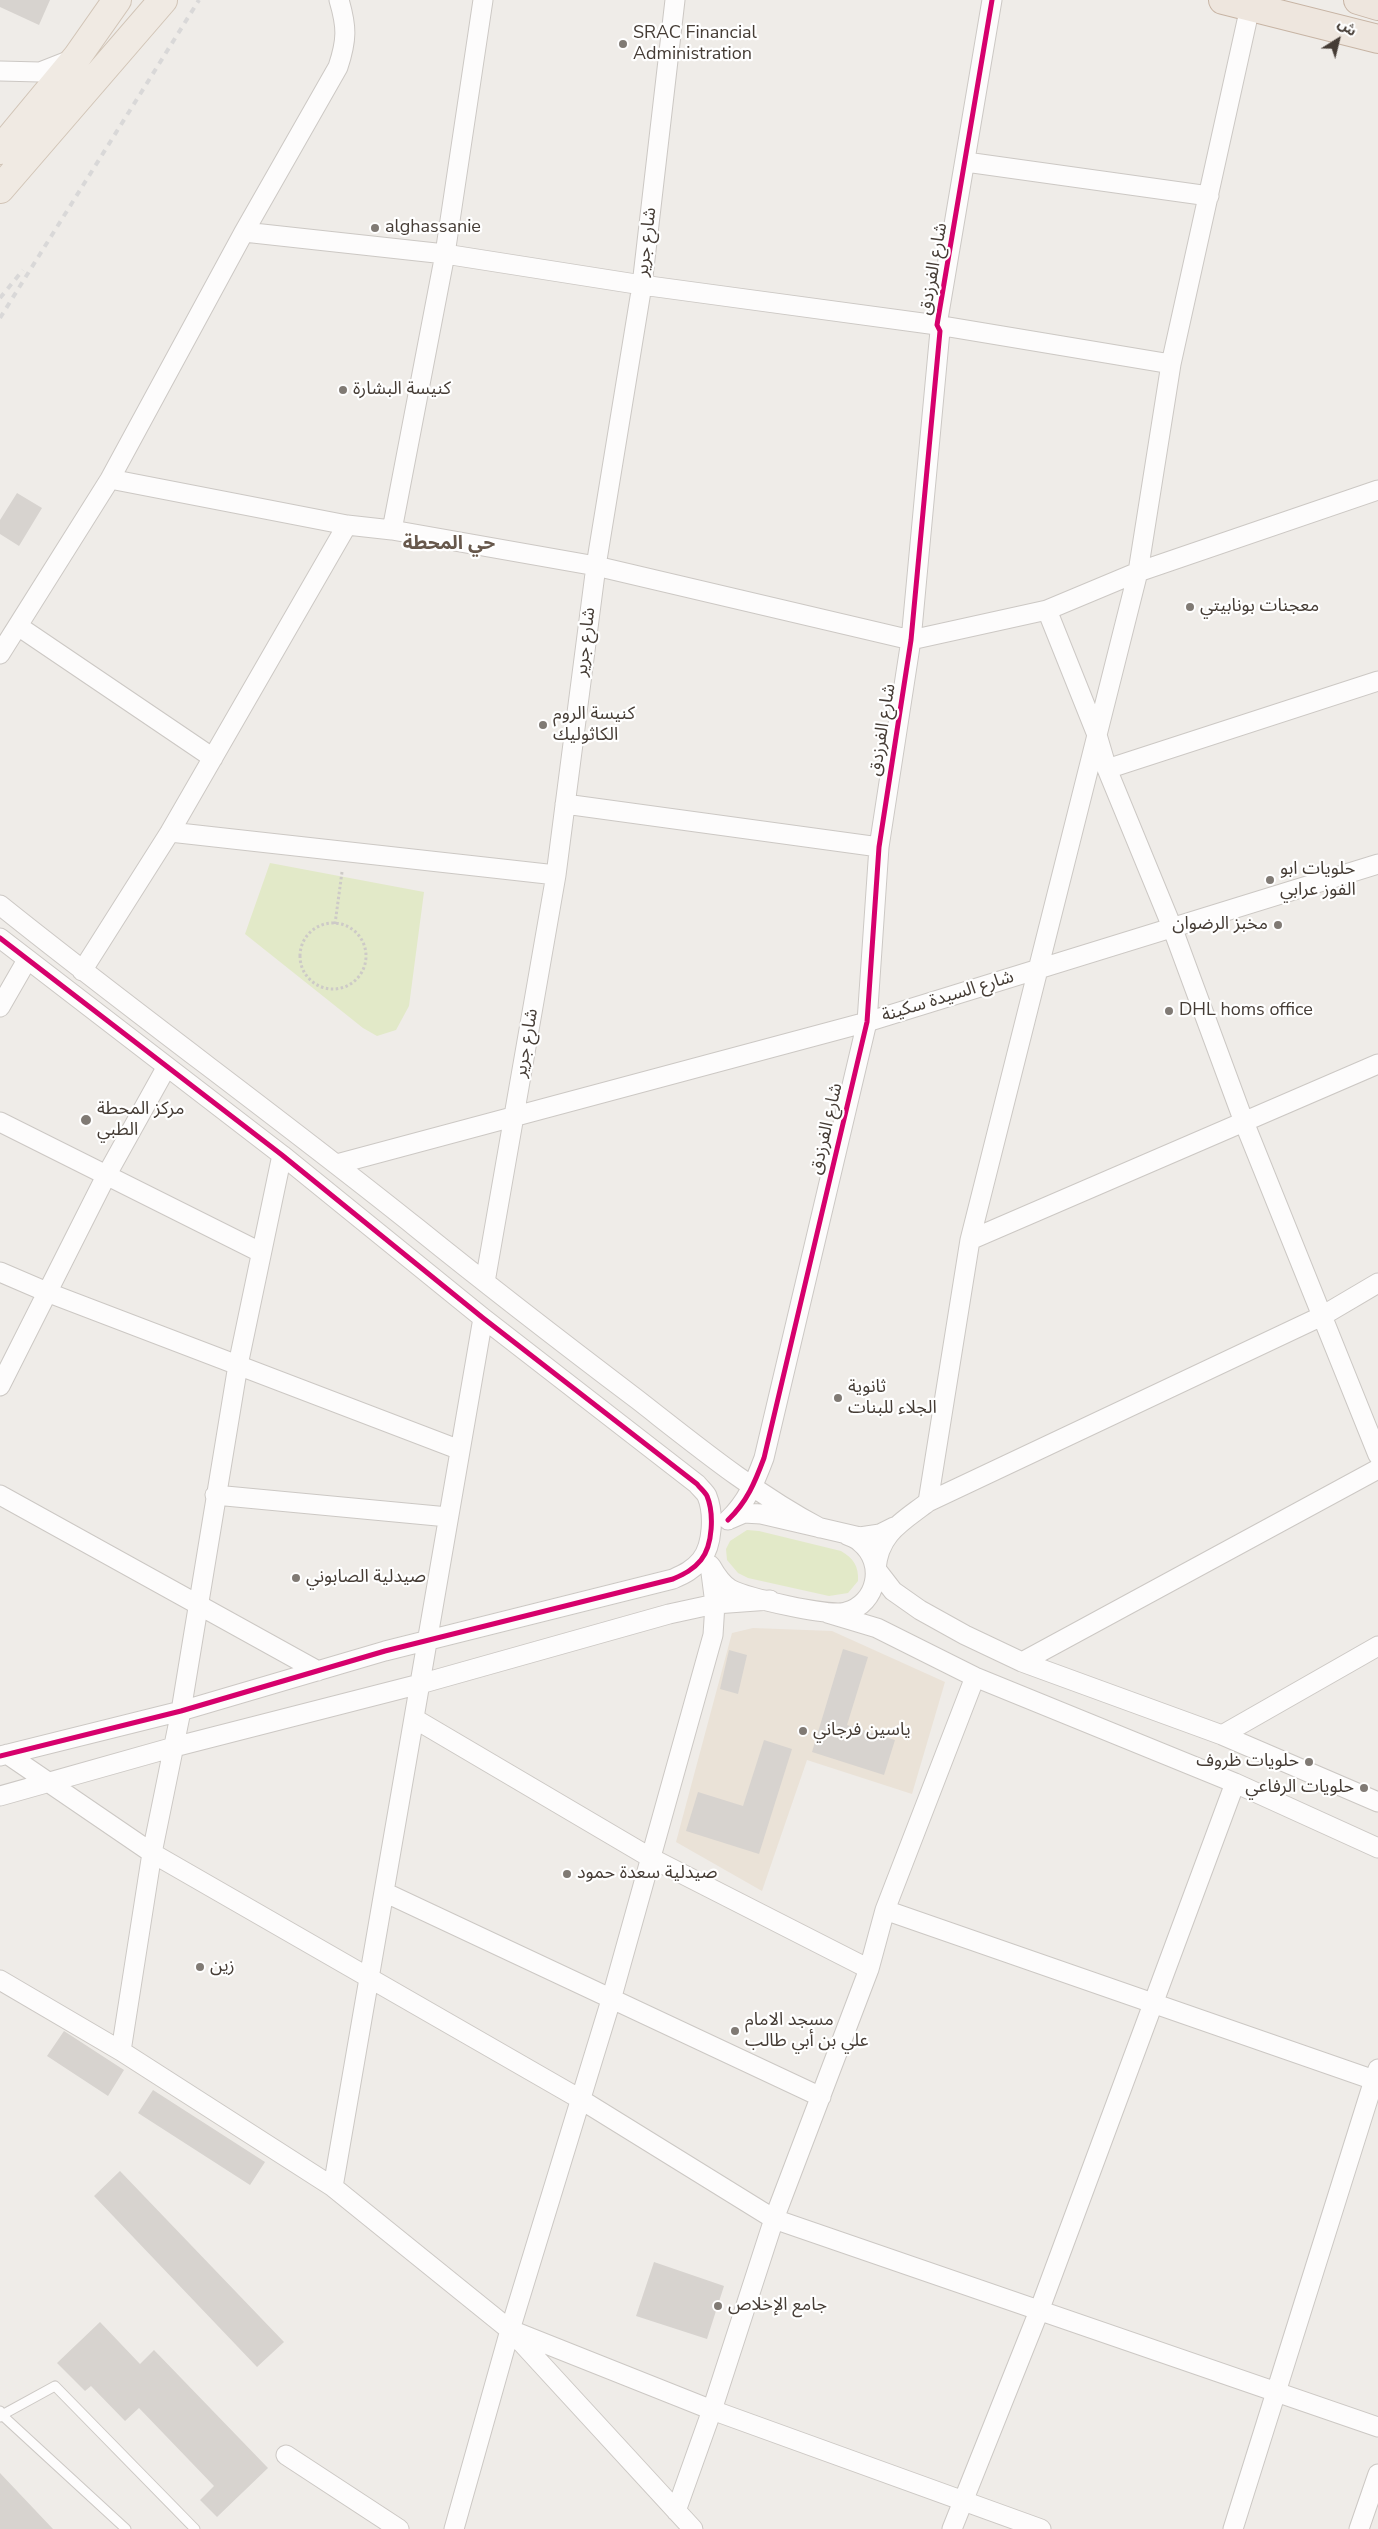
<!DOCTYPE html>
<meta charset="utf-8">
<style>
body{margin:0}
#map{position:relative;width:1378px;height:2529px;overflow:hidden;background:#efece8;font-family:"Nunito Sans","Noto Sans Arabic",sans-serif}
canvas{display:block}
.north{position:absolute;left:1313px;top:15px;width:50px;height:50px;-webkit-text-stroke:4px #fff;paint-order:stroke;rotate:36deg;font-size:14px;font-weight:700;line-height:20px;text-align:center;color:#453c35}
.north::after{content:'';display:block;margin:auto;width:18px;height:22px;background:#453c35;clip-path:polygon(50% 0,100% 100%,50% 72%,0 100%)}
</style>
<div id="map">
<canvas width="1378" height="2529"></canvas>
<div class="north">ش</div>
</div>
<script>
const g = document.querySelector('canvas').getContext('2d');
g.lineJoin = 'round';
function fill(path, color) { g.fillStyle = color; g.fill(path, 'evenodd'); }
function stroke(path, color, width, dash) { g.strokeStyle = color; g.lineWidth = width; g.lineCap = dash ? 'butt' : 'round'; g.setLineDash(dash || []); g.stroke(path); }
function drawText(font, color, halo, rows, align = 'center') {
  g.font = font + ' "Nunito Sans","Noto Sans Arabic",sans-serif'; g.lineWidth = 4.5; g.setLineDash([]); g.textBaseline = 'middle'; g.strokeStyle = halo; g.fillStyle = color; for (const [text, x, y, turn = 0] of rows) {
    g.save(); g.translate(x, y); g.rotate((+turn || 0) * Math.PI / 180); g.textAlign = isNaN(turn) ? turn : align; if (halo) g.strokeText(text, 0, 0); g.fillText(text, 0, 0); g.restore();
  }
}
fill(new Path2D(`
 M753,1628L832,1631L945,1682L912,1794L807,1760L762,1891L676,1842L732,1633Z`), '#eae2d7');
fill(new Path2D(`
 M270,863L424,892L409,1006L396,1030L377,1036L363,1028L245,934Z
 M747,1530L759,1531L841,1551C853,1558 859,1566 858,1581L848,1593L829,1596L748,1578L738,1573L727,1560L726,1549L730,1541Z`), '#e2e9c8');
fill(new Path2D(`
 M0,0H50L39,25L0,7Z
 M17,493L42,508L19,546L0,534V520Z
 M843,1649L868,1657L847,1725L895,1740L884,1775L812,1752Z
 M729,1650L747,1655L738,1694L720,1689Z
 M764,1740L792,1749L759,1854L686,1831L698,1792L743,1806Z
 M64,2031L124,2070L108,2096L47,2056Z
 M153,2090L265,2162L250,2185L138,2113Z
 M120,2171L284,2342L257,2367L94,2196Z
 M654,2262L724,2286L707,2339L636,2316Z
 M100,2322L140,2364L154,2350L268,2468L217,2517L200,2500L214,2486L139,2408L125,2421L91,2386L85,2391L57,2363Z
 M0,2473L53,2529H0Z`), '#d7d3cf');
const service = new Path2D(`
 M0,2411L2,2415L55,2386L195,2529
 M0,2417L2,2415L126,2529`);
const minor = new Path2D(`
 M0,71L40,72L73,59
 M966,162L1209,196
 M244,232L445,254L642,285L937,325L1171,364
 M110,479L347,525L392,530L596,566L911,640L1047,610L1138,572L1378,490
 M392,530L445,254L483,0
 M1047,610L1097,735L1107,769L1172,927L1244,1122L1378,1455
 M18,626L213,758
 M0,654L110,479L244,232L338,67C347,40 347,27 339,0
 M1107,769L1378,681
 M565,804L879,847
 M170,832L556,875
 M0,905C137,1015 280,1118 417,1228C490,1287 564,1344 638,1400C697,1446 754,1493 820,1528
 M0,938L282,1155L483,1318L697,1484C700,1488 705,1492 707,1496C714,1513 713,1545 701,1560C693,1570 684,1574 673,1579L385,1651L181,1711L0,1756
 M82,971L170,832L347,525
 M0,1007L27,960
 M0,1122L260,1252
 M337,1164L867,1022L1378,864
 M970,1240L1378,1064
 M0,1272L49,1293L460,1450
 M485,1282L556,875L596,566L642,285L675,0
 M1378,1283L1322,1316L928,1502C902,1522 879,1533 876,1569L893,1591L920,1610L965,1635L1022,1662L1222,1735L1378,1802
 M0,1386L106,1176L166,1068
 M0,1495L318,1671
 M215,1495L448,1517
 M928,1502L970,1240L1138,572L1171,364L1250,7
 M730,1519L744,1513L761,1514L860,1537L880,1534L894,1527
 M728,1520C747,1502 755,1482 764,1458L867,1022L879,847L911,640L940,331L937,325L992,0
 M711,1566C716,1575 721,1583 730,1589C747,1598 829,1617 846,1612C877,1604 886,1563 860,1542C857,1539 851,1537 847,1535
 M827,1613L877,1628L975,1677L1235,1783L1378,1848
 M1022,1662L1378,1469
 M415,1719L651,1858L869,1969L885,1910L1374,2080L1378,2069
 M1222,1735L1378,1646
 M7,1754L152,1853L580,2099L774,2219L1378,2427
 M0,1796L174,1747L420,1684L669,1614L715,1604L770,1600
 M384,1892L821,2097
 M885,1910L975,1677
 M0,1980L121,2051L152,1853L181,1711L238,1365L282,1155
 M121,2051L333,2187L510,2330L693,2529
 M333,2187L483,1318
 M516,2332L712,2410L1041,2529
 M286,2455L399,2529
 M676,2511L712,2410L774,2219L869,1969
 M454,2529L510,2330L611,2000L713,1635L715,1604L710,1565
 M952,2529L1039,2311L1235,1783
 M1233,2529L1374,2080
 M1359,2529L1378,2474`);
const primary = new Path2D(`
 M0,150L77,57L117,0
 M0,189L163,0`);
const trunk = new Path2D(`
 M1223,0L1378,39
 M1358,0L1378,6`);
stroke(service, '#ccc8c4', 11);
stroke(minor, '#ccc8c4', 21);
stroke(primary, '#d1c4b6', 30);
stroke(trunk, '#c7b4a4', 30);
stroke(new Path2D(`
 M300 956a33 33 0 1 1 66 0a33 33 0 1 1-66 0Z
 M335,924L342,872`), '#cdcac7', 3, [2.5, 2.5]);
stroke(service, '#fdfcfc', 9);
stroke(minor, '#fdfcfc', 19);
stroke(primary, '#f0eae3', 28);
stroke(trunk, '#eee6de', 28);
stroke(new Path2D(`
 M0,298L23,270
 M0,318L199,0`), '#d9d8d8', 4, [6, 6]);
stroke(new Path2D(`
 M0,938L282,1155L483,1318L697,1484C700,1488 705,1492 707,1496C714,1513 713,1545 701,1560C693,1570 684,1574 673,1579L385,1651L181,1711L0,1756
 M728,1520C747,1502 755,1482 764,1458L867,1022L879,847L911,640L940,331L937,325L992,0`), '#d6006c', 5);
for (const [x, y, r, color] of [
 [623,44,5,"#807a74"],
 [375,228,5,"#807a74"],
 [343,390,5,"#807a74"],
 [1190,607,5,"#807a74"],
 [543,725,5,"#807a74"],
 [1270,880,5,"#807a74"],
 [1278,925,5,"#807a74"],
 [1169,1011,5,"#807a74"],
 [86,1120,6,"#807a74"],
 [838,1398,5,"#807a74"],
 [296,1578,5,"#807a74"],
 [803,1731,5,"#807a74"],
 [1309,1762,5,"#807a74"],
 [1364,1788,5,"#807a74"],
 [567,1874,5,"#807a74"],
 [200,1967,5,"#807a74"],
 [735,2031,5,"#807a74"],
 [718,2306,5,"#807a74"]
]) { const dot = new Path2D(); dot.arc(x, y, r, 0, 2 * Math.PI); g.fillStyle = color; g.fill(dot); stroke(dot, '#fff', 2); }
drawText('18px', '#453c35', '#fff', [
 ["SRAC Financial",633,34],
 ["Administration",633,55],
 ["alghassanie",385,228],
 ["كنيسة البشارة",353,390],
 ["معجنات بونابيتي",1200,607],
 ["كنيسة الروم",553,715],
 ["الكاثوليك",553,736],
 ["حلويات ابو",1280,870],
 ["الفوز عرابي",1280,891],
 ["مخبز الرضوان",1268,925,"right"],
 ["DHL homs office",1179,1011],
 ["مركز المحطة",97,1110],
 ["الطبي",97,1131],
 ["ثانوية",848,1388],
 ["الجلاء للبنات",848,1409],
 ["صيدلية الصابوني",306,1578],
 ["ياسين فرجاني",813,1731],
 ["حلويات ظروف",1299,1762,"right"],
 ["حلويات الرفاعي",1354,1788,"right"],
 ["صيدلية سعدة حمود",577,1874],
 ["زين",210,1967],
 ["مسجد الامام",745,2021],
 ["علي بن أبي طالب",745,2042],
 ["جامع الإخلاص",728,2306]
], 'left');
drawText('18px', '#453c35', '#fff', [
 ["شارع جرير",647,242,-83],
 ["شارع الفرزدق",934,269,-80],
 ["شارع جرير",586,642,-83],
 ["شارع الفرزدق",883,730,-81],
 ["شارع السيدة سكينة",948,997,-17],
 ["شارع جرير",527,1043,-80],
 ["شارع الفرزدق",827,1129,-77]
]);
drawText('bold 19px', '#67584c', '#fff', [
 ["حي المحطة",449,544]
]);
</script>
